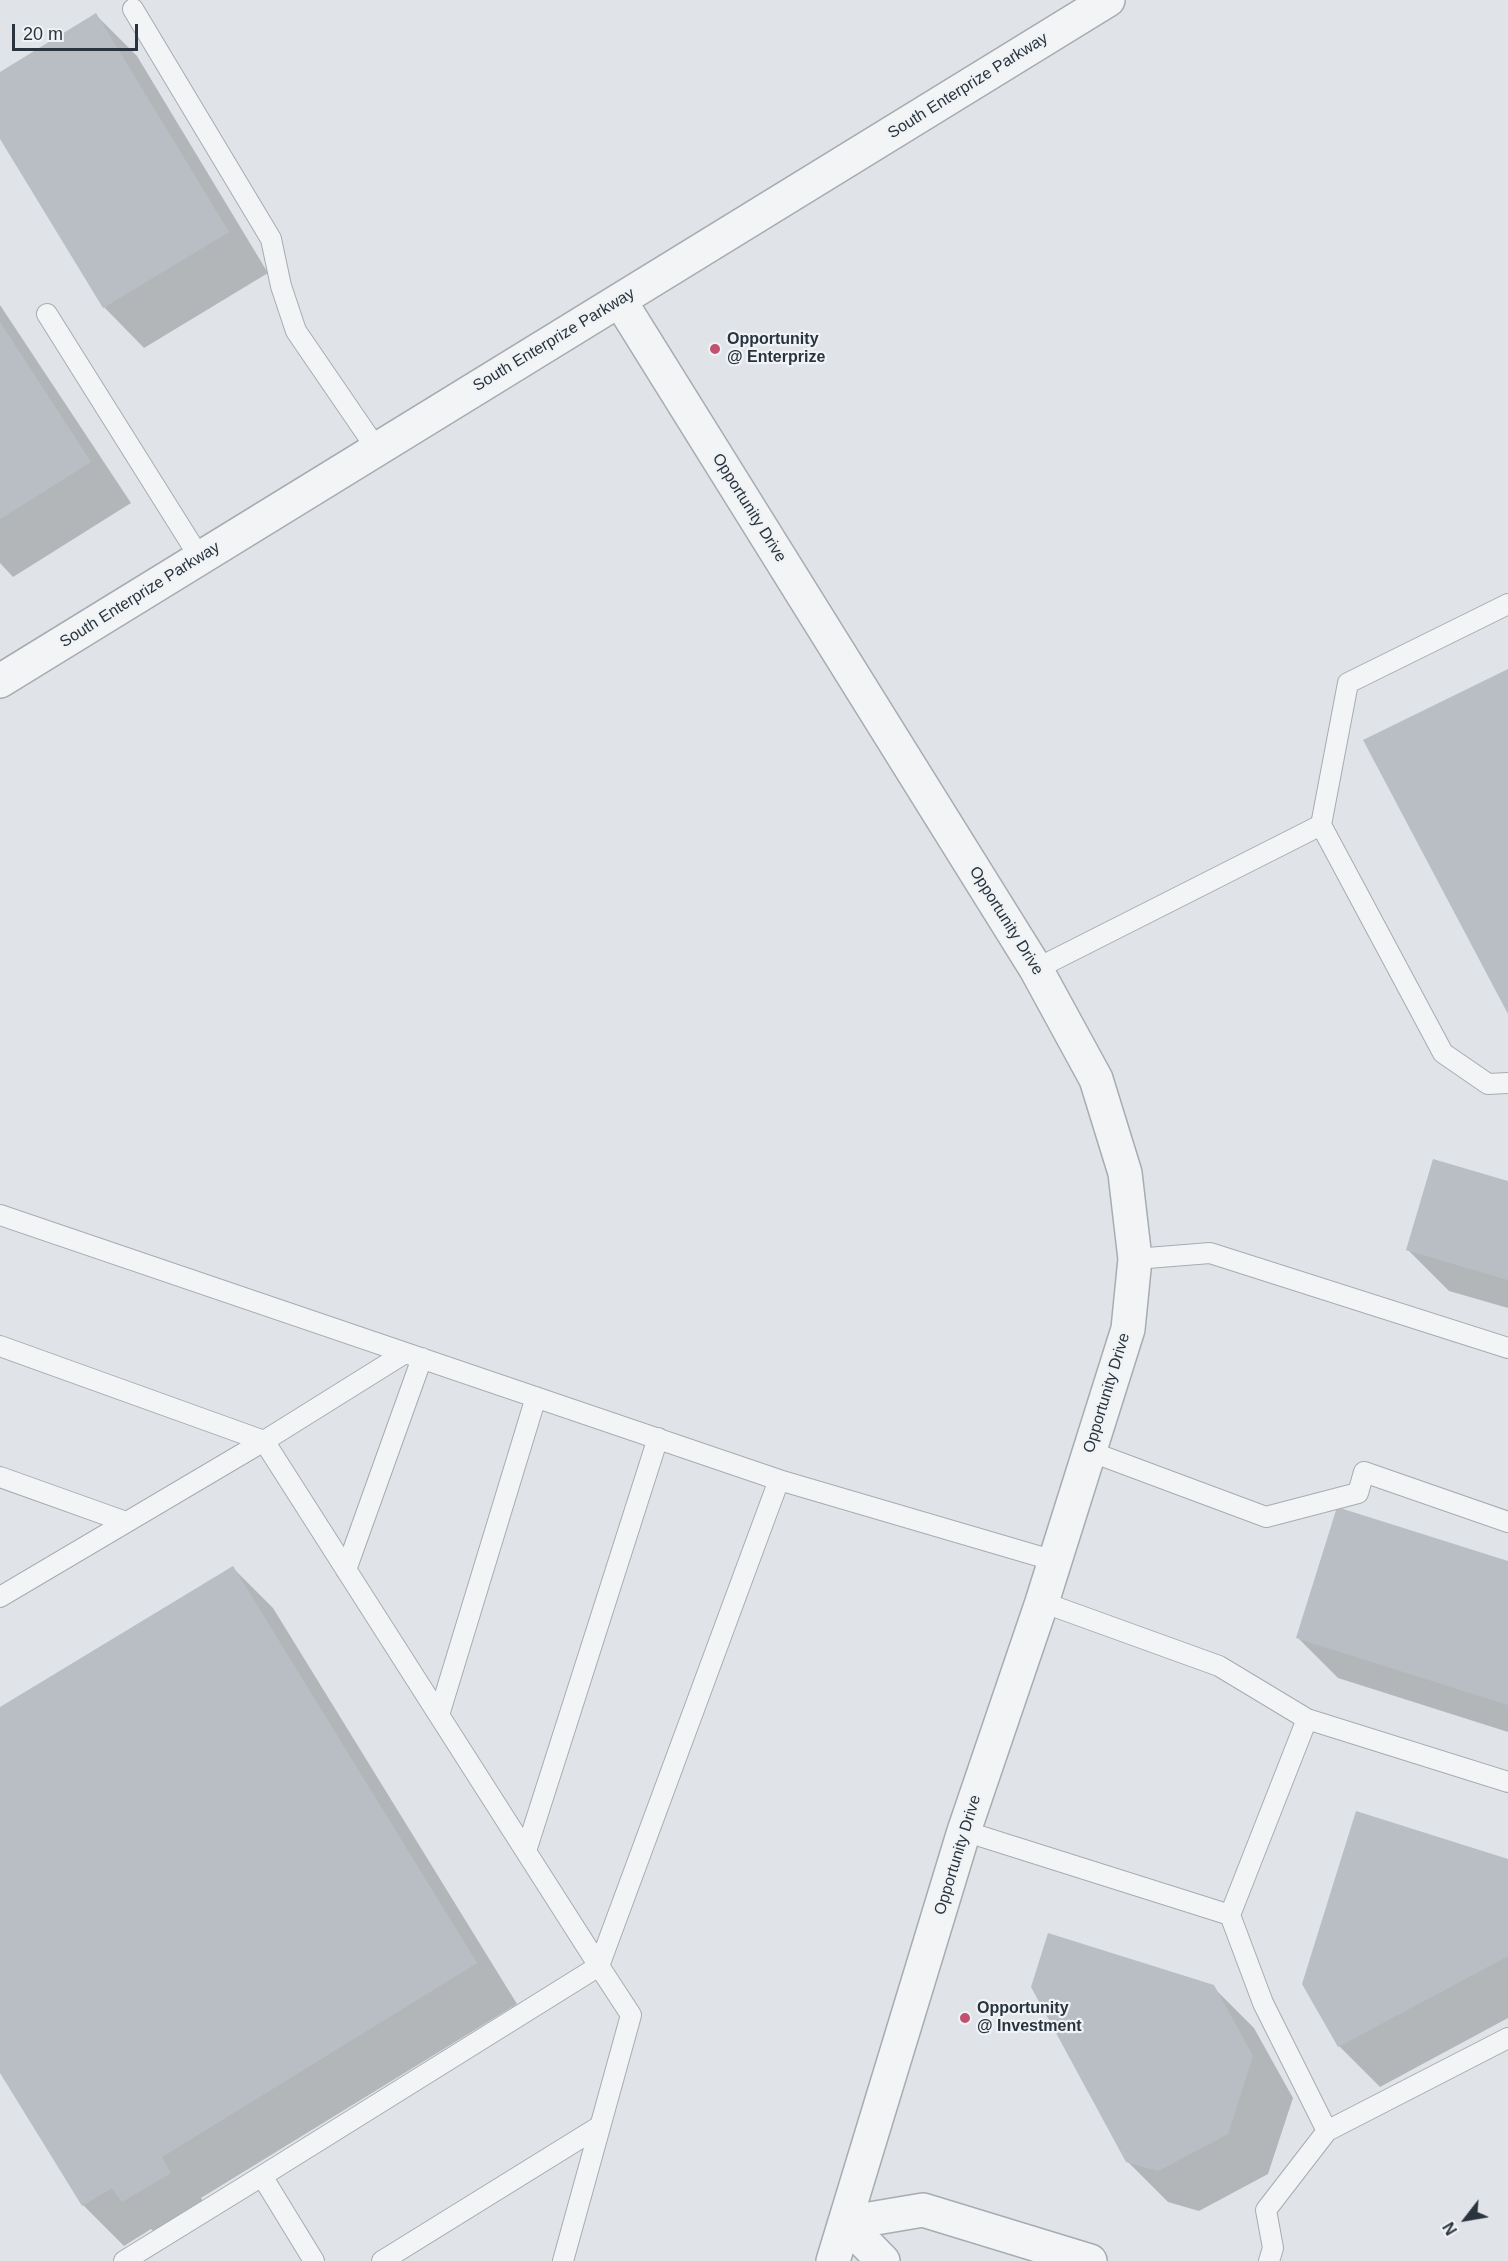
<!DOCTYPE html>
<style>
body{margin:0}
#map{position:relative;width:1508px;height:2261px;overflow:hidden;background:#e0e4e8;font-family:Helvetica,sans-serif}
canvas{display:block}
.north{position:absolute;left:1436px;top:2189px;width:60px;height:60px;-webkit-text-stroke:4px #eff3f5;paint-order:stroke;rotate:239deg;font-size:16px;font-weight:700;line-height:24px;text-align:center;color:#2a343e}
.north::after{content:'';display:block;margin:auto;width:21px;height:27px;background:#2a343e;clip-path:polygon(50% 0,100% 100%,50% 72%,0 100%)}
.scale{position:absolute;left:12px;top:24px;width:126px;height:27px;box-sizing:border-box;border:3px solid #2a343e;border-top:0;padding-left:8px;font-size:18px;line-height:21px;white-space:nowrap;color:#2a343e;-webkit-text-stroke:4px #eff3f5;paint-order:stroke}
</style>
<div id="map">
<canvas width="1508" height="2261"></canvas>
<div class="north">N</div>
<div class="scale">20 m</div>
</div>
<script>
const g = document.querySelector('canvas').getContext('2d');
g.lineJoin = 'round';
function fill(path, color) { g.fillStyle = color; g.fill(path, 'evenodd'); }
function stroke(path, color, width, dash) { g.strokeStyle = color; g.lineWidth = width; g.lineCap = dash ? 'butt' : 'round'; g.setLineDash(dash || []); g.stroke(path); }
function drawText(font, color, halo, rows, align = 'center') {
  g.font = font + ' Helvetica,sans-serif'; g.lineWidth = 4.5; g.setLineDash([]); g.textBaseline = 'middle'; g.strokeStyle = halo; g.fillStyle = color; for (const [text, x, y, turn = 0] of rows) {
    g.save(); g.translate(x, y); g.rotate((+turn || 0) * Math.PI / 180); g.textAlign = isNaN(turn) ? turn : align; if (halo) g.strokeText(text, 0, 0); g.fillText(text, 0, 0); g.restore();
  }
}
fill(new Path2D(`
 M96,15L137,56L268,273L144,348L104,307L0,137V74Z
 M0,305L131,503L13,577L0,563Z
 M1508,1183V1308L1449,1291L1408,1250Z
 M1508,1562V1732L1338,1678L1297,1637Z
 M233,1568L273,1608L517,2004L201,2198L210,2214L164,2241L151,2229L124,2246L83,2205L0,2071V1709Z
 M1508,1860V2018L1380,2087L1339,2046Z
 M1213,1987L1254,2028L1293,2098L1268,2174L1199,2211L1168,2202L1127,2161Z`), '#0003');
fill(new Path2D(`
 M96,13L229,232L103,308L0,139V72Z
 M0,322L91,462L0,519Z
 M1508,669V1014L1363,740Z
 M1433,1159L1508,1181V1280L1406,1250Z
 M1337,1507L1508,1561V1705L1296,1638Z
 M233,1566L477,1963L162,2157L171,2173L122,2202L112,2188L82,2206L0,2073V1707Z
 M1356,1811L1508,1859V1956L1338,2047L1302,1984Z
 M1048,1933L1214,1985L1253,2056L1228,2134L1158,2171L1126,2162L1031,1987Z`), '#b8bec4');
const service = new Path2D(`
 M133,9L271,239L281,286L296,331L376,448
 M47,314L200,558
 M1321,825L1443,1053L1488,1084L1508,1083
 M1036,969L1321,825L1348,683L1508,604
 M0,1215L779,1480
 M1135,1259L1210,1253L1508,1348
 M0,1346L264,1441L405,1353
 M1089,1451L1266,1517L1358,1493L1364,1472L1508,1522
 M0,1477L126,1522
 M346,1570L422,1358
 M0,1597L264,1441L599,1966L262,2176L314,2261
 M1042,1602L1219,1666L1307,1719
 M439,1715L536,1397
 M964,1831L1230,1915L1263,2003L1327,2131
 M526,1851L658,1438
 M1230,1915L1307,1719L1508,1782
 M124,2261L262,2176
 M382,2261L600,2126
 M563,2261L631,2015L599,1966L779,1480L1055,1561
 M1269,2261L1273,2248L1266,2210L1327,2131L1508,2038`);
const minor = new Path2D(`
 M620,301L1036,969L1096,1079L1125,1173L1135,1259L1128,1329L1042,1602L964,1831L833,2261
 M0,681L1108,0
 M883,2261L846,2223L923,2210L1090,2261`);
stroke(service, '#a6acb2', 22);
stroke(minor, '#a6acb2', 36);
stroke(service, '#f2f4f6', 20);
stroke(minor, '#f2f4f6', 33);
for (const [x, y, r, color] of [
 [715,349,6,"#c25070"],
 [965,2018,6,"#c25070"]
]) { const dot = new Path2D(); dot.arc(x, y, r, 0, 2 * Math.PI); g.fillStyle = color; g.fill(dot); stroke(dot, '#eff3f5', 2); }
drawText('16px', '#2a343e', '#eff3f5', [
 ["South Enterprize Parkway",968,86,-32],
 ["South Enterprize Parkway",554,340,-31],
 ["Opportunity Drive",749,508,58],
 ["South Enterprize Parkway",140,595,-32],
 ["Opportunity Drive",1006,921,58],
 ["Opportunity Drive",1107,1393,-73],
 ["Opportunity Drive",958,1855,-73]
]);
drawText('bold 16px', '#2a343e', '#eff3f5', [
 ["Opportunity",727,340],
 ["@ Enterprize",727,358],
 ["Opportunity",977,2009],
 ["@ Investment",977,2027]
], 'left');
</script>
